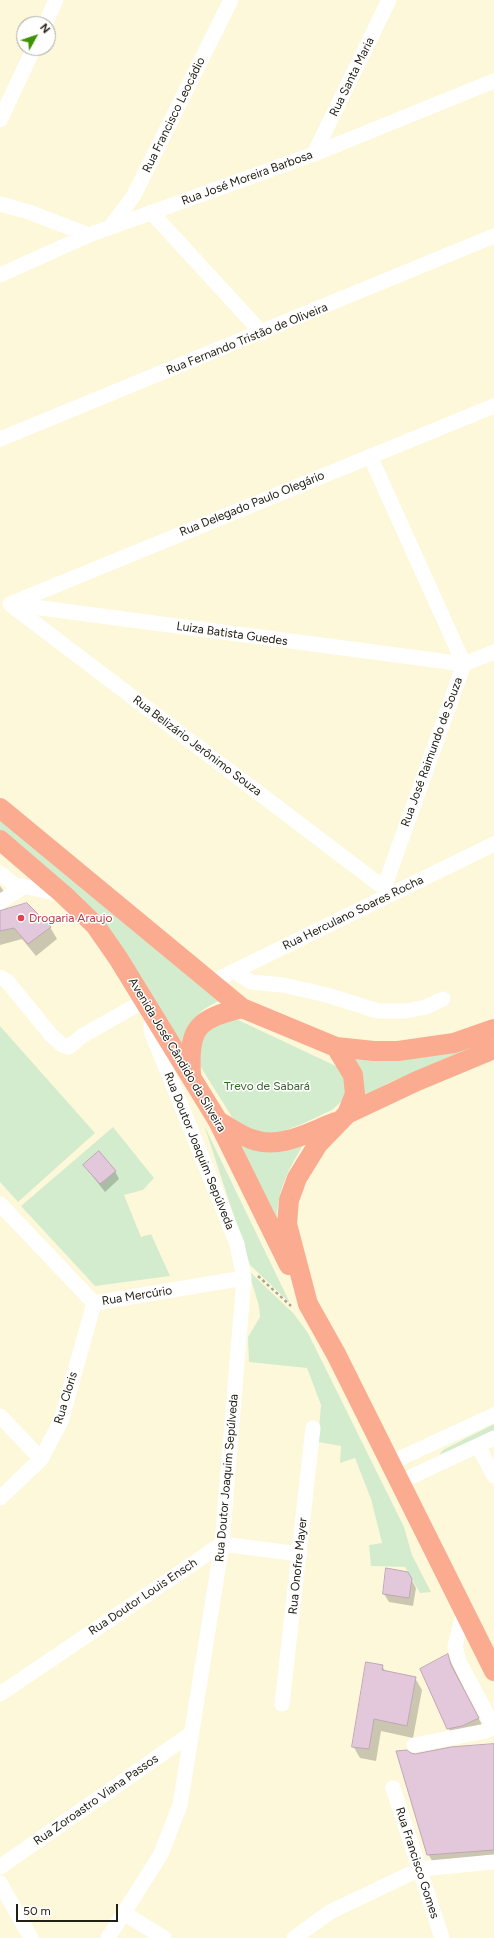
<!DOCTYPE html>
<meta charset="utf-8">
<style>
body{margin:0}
#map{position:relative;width:494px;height:1938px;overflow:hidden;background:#fef8db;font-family:Figtree,sans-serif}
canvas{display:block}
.north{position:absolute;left:16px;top:16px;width:40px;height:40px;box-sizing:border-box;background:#fff;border:1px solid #a7a6a1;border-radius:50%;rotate:50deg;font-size:11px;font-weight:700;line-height:16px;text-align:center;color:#222015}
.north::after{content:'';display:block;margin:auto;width:14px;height:18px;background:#3e9300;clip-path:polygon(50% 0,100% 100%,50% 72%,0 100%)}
.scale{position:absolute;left:16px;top:1904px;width:102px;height:18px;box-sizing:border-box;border:2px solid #222015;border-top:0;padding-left:5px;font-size:12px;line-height:14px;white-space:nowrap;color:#222015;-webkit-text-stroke:3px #fff;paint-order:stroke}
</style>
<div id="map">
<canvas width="494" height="1938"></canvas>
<div class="north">N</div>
<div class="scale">50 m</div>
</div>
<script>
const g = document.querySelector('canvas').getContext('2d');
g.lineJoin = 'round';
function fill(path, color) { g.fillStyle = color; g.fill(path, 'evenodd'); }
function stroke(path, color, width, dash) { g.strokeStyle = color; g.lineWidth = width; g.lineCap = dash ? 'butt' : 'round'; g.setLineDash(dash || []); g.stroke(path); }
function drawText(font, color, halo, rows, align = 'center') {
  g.font = font + ' Figtree,sans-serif'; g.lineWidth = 3; g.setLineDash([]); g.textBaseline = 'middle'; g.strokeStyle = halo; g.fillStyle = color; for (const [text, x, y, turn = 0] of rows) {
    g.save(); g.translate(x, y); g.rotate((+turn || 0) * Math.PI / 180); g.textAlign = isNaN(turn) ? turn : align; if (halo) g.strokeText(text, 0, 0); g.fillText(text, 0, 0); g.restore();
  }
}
fill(new Path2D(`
 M0,818L222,1000C200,1008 187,1022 181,1045L46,868L0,830Z
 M234,1018L338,1067L342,1071L347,1088L342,1101L332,1110L302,1124L281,1132L266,1134L243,1127L232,1117L205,1074L199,1064L202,1030Z
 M0,1026L95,1133L18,1202L0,1182Z
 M494,1040L388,1083L361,1099L353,1059H398Z
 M204,1125L290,1303L250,1265Z
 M113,1127L154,1178L143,1190L124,1195L141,1237L151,1234L170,1276L95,1286L21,1206Z
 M305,1142C289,1168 276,1192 277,1224L238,1143Z
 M248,1270L294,1314L308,1333L404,1527L412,1555L431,1592L420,1593L405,1567L371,1566L369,1545L382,1543L371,1499L355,1458L340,1463L341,1446L318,1442L321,1405L307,1368L249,1362L248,1337L260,1317L259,1306Z
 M494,1424V1431L439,1455L443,1450Z`), '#d4ecce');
fill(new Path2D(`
 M0,886L10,900L0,908Z
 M27,904L50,927L57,939L36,956L22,939L0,945V911Z
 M84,1165L115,1171L119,1179L105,1192Z
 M408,1573L416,1588L413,1606L389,1602L384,1594Z
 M448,1656L484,1729L454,1740L421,1669Z
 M382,1666L386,1672L415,1678L422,1690L413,1738L381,1731L376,1761L360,1758L353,1746Z
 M494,1745V1866L437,1869L428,1854L415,1755Z`), '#0003');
const building = new Path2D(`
 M27,903L51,927L28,944L14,928L0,931V911Z
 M99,1151L116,1171L100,1184L83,1165Z
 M386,1568L408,1572L412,1579L409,1598L383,1594Z
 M448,1654L451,1665L479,1718L462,1726L447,1729L420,1669Z
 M366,1662L383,1665L382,1670L416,1677L407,1726L374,1719L369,1749L352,1747Z
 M494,1744V1850L427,1855L396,1751L407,1750L411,1753L415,1754L451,1747Z`);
fill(building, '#e2c8da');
stroke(building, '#bfa6b8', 1);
stroke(new Path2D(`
 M258,1276L291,1306`), '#aaa58f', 2.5, [3, 3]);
stroke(new Path2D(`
 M45,24L56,0
 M0,120L34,48
 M314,154L389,0
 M0,204L29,212L89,235
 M151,212L262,333
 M111,226L133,197L231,0
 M0,275L89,235L314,154L494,81
 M0,439L494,236
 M370,456L464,664L384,888L388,896
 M10,604L494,406
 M11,604L464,664L494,652
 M11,605L384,888
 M0,873L13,884L64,895
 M0,902L23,887
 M234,971L251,982L283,985L327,995L378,1011H406L426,1007L443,999
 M0,977L7,981L51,1035L62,1045L69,1047L82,1036L144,1001
 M212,982L494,844
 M0,1204L94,1303
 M94,1303L244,1278
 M0,1416L41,1459
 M478,1446L494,1476
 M390,1463L494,1415
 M400,1482L494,1438
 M0,1498L41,1459L61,1421L94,1303
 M464,1611L455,1646L459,1661L494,1728
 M0,1694L222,1544L300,1554
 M282,1704L313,1428
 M414,1745L486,1731L493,1727
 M393,1788L442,1938
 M0,1867L192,1733
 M0,1883L31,1938
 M125,1914L164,1938
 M108,1938L161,1854L180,1805L222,1544L244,1278L237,1244L151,1031L152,1014
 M294,1938L330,1912L420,1869L494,1862`), '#fff', 15);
stroke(new Path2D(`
 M0,808L242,1008L336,1047L374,1051H398L454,1043L494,1029
 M0,840L64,895L95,925L118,958L218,1121L289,1265
 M336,1047L353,1075L355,1094L347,1114
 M494,1049L417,1081L347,1114L318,1144L297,1178L289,1200L287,1224L308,1304L336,1354L494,1671
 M191,1074C188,1027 198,1019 242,1008
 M218,1121C229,1127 240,1135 251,1139C280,1150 309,1132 336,1122`), '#fbac90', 20);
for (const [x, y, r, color] of [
 [21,918,4,"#e0444e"]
]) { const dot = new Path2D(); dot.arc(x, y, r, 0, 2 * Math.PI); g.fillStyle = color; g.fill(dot); stroke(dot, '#fff', 1.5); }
drawText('12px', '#222015', '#fff', [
 ["Rua Santa Maria",352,77,-64],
 ["Rua Francisco Leocádio",174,115,-64],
 ["Rua José Moreira Barbosa",247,178,-20],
 ["Rua Fernando Tristão de Oliveira",247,339,-22],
 ["Rua Delegado Paulo Olegário",252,504,-22],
 ["Luiza Batista Guedes",232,634,8],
 ["Rua Belizário Jerônimo Souza",197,746,37],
 ["Rua José Raimundo de Souza",432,752,-70],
 ["Rua Herculano Soares Rocha",353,913,-26],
 ["Avenida José Cândido da Silveira",177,1055,59],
 ["Rua Doutor Joaquim Sepúlveda",199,1151,68],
 ["Rua Mercúrio",137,1296,-9],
 ["Rua Cloris",66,1398,-73],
 ["Rua Doutor Joaquim Sepúlveda",227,1478,-85],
 ["Rua Onofre Mayer",298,1566,-84],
 ["Rua Doutor Louis Ensch",143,1597,-34],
 ["Rua Zoroastro Viana Passos",96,1800,-35],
 ["Rua Francisco Gomes",417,1863,72]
]);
drawText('12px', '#be3a42', '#fff', [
 ["Drogaria Araujo",29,918]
], 'left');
drawText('12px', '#38622d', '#fff', [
 ["Trevo de Sabará",267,1086]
]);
</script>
